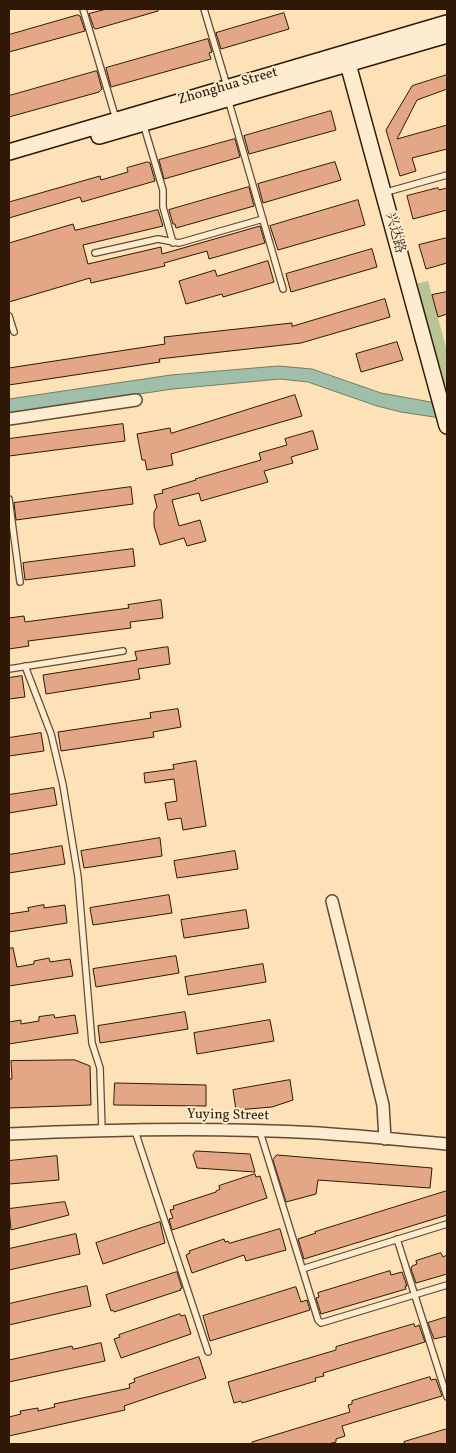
<!DOCTYPE html>
<meta charset="utf-8">
<style>
body{margin:0}
#map{position:relative;width:456px;height:1453px;overflow:hidden;background:#fde2b7;font-family:Vollkorn,serif}
canvas{display:block}
.frame{position:absolute;inset:0;border:10px solid #301806;pointer-events:none}
</style>
<div id="map">
<canvas width="456" height="1453"></canvas>
<div class="frame"></div>
</div>
<script>
const g = document.querySelector('canvas').getContext('2d');
g.lineJoin = 'round';
function fill(path, color) { g.fillStyle = color; g.fill(path, 'evenodd'); }
function stroke(path, color, width, dash) { g.strokeStyle = color; g.lineWidth = width; g.lineCap = dash ? 'butt' : 'round'; g.setLineDash(dash || []); g.stroke(path); }
function drawText(font, color, halo, rows, align = 'center') {
  g.font = font + ' Vollkorn,"Noto Serif SC",serif'; g.lineWidth = 4; g.setLineDash([]); g.textBaseline = 'middle'; g.strokeStyle = halo; g.fillStyle = color; for (const [text, x, y, turn = 0] of rows) {
    g.save(); g.translate(x, y); g.rotate((+turn || 0) * Math.PI / 180); g.textAlign = isNaN(turn) ? turn : align; if (halo) g.strokeText(text, 0, 0); g.fillText(text, 0, 0); g.restore();
  }
}
fill(new Path2D(`
 M428,281L447,351V386L441,385L414,284Z`), '#b9c493');
const water = new Path2D(`
 M279,366L312,369L381,393L447,405V419L401,412L377,406L308,382L280,379L173,389L9,413V399L171,375Z`);
fill(water, '#a0bfaa');
stroke(water, '#737c68', 1);
const building = new Path2D(`
 M107,9H158V11L96,29L94,28L89,14Z
 M284,13L289,29L221,49L216,33Z
 M78,15L80,16L85,31L9,52V35Z
 M208,39L212,52L209,53L211,59L111,87L106,68Z
 M97,71L102,89L99,92L9,117V96Z
 M447,75V89L417,100L397,139L447,125V149L412,158L416,171L400,176L386,130L412,86Z
 M331,111L336,130L249,154L244,136Z
 M235,139L240,157L164,179L159,160Z
 M148,162L150,163L155,181L82,202L80,197L9,218V202L100,176L101,180L128,172L127,168Z
 M335,162L341,180L263,203L258,184Z
 M249,187L254,206L176,228L175,224H173L169,210Z
 M438,188L439,190L447,188V210L413,219L407,196Z
 M358,200L365,225L278,250L270,226Z
 M158,210L163,226L83,245L88,264L161,247L162,254L260,226L265,243L209,259L207,251L164,263L165,266L91,283L90,278L9,302V243L73,224L75,230Z
 M447,238V263L426,269L419,245Z
 M372,249L377,267L291,292L286,274Z
 M268,261L274,282L223,297L222,294L186,304L179,281L215,270L217,276Z
 M447,292V314L438,317L432,295Z
 M385,299L390,317L301,343L159,359L160,362L9,385V368L165,344L164,337L292,323V326Z
 M397,342L403,360L361,372L356,354Z
 M295,395L302,416L171,454L173,465L147,470L145,460H142L137,434L170,428L171,433Z
 M123,424L125,441L9,456V439Z
 M313,431L318,449L291,457L293,463L264,471L268,482L201,501L199,493L172,500L179,526L200,520L206,541L187,546L184,538L160,545L154,526V512L157,507L154,495L163,493L162,490L196,480L195,479L261,460L259,453L287,445L285,439Z
 M131,487L133,504L16,520L14,503Z
 M133,549L135,566L25,580L23,563Z
 M161,600L163,618L130,622L131,628L28,641L29,646L9,649V618L24,616L25,622L129,608L128,605Z
 M168,647L170,664L138,669L140,679L46,694L43,675L137,660L135,652Z
 M22,676L25,697L9,699V678Z
 M178,709L181,727L153,732L154,737L61,751L58,732L151,718L150,713Z
 M41,733L44,751L9,756V738Z
 M196,761L206,826L183,830L181,818L168,820L165,803L177,801L174,779L145,783L144,773L174,769L173,765Z
 M54,788L57,805L9,813V795Z
 M160,838L162,856L84,868L81,851Z
 M62,846L65,864L9,873V855Z
 M235,851L238,869L177,878L174,861Z
 M169,895L172,913L93,925L90,908Z
 M44,905V908L65,905L67,923L9,932V914L29,911L28,908Z
 M246,910L249,928L184,938L181,920Z
 M13,948L17,967L34,964V961L49,958L50,962L70,959L73,976L9,986V949Z
 M176,956L179,973L96,987L93,969Z
 M263,964L266,982L188,995L185,977Z
 M185,1012L188,1029L100,1043L98,1026Z
 M54,1015L55,1018L75,1015L78,1033L9,1044V1022L21,1020V1024L39,1021V1017Z
 M270,1020L274,1041L197,1054L194,1033Z
 M75,1060L90,1066L91,1105L9,1108V1079H12L11,1061Z
 M290,1080L293,1100L272,1107L236,1110L233,1090Z
 M115,1083L206,1085V1106L114,1105Z
 M196,1151L250,1154L255,1172L197,1168L193,1155Z
 M277,1155L432,1168L430,1188L318,1180L316,1194L286,1202L273,1160Z
 M57,1156L59,1180L9,1184V1161Z
 M255,1174L256,1177L260,1176L267,1198L172,1230L169,1219L173,1218L170,1210L174,1209L173,1206L216,1192V1191L220,1189L219,1186Z
 M447,1191V1215L304,1259L298,1239L316,1233L315,1232Z
 M65,1202L69,1215L11,1230L9,1209Z
 M160,1222L165,1243L103,1264L96,1243Z
 M280,1229L286,1250L246,1261L244,1255L192,1273L186,1255L190,1253L189,1251L224,1239L225,1242L228,1241L229,1243Z
 M76,1234L80,1254L9,1270V1249Z
 M441,1253L443,1257L447,1255V1274L416,1283L411,1269L412,1266L417,1264L416,1261Z
 M390,1271L391,1275L402,1272L407,1286H405L406,1289L321,1314L316,1298L319,1297L318,1293Z
 M177,1272L182,1288L180,1289L181,1290L114,1312L113,1310L111,1311L106,1295Z
 M87,1286L91,1306L9,1325V1304Z
 M296,1287L301,1302L307,1300L310,1310L210,1341L203,1316Z
 M180,1314L181,1316L185,1315L191,1334L121,1358L114,1339L120,1337L119,1335Z
 M447,1317V1336L434,1339L428,1323Z
 M414,1324L415,1327L419,1325L425,1342L323,1373L324,1376L315,1378L316,1381L242,1403L241,1401L234,1403L228,1382L336,1350V1347Z
 M101,1343L105,1361L9,1382V1360L72,1346L73,1349Z
 M199,1357L206,1378L124,1406L125,1410L9,1436V1417L21,1414L20,1411L38,1408V1411L55,1407L54,1404L130,1388L129,1384L135,1382L134,1379Z
 M430,1377L431,1380L436,1379L442,1396L342,1426L345,1436L336,1439V1442L328,1444H252V1442L350,1412L348,1405L352,1404V1401Z
 M447,1429V1444H405L404,1442Z`);
fill(building, '#e3a786');
stroke(building, '#301806', 1);
const lane = new Path2D(`
 M83,9L116,119
 M204,9L227,86
 M228,99L283,289
 M143,123L163,190V207L173,243
 M383,193L447,175
 M95,253L158,239L179,243L263,219
 M9,316L14,332
 M9,499L20,582
 M25,666L51,734L63,785L78,877L92,1043L100,1068L102,1131
 M9,669L123,651
 M135,1131L208,1352
 M260,1132L318,1320L321,1323L447,1285
 M397,1239L447,1397
 M302,1269L447,1224`);
const street = new Path2D(`
 M9,419L136,400
 M332,901L383,1105L385,1139
 M9,1134C112,1129 216,1127 319,1133C362,1136 405,1140 447,1144`);
const secondary = new Path2D(`
 M348,64L447,426
 M99,136L447,35
 M9,152L447,23`);
stroke(lane, '#634a32', 8);
stroke(street, '#634a32', 14);
stroke(secondary, '#301806', 18);
stroke(lane, '#feecd0', 5.5);
stroke(street, '#feecd0', 11);
stroke(secondary, '#feecd0', 15);
drawText('14px', '#301806', '#feecd0', [
 ["Zhonghua Street",228,87,-16],
 ["兴达路",394,233,75],
 ["Yuying Street",228,1116,1]
]);
</script>
